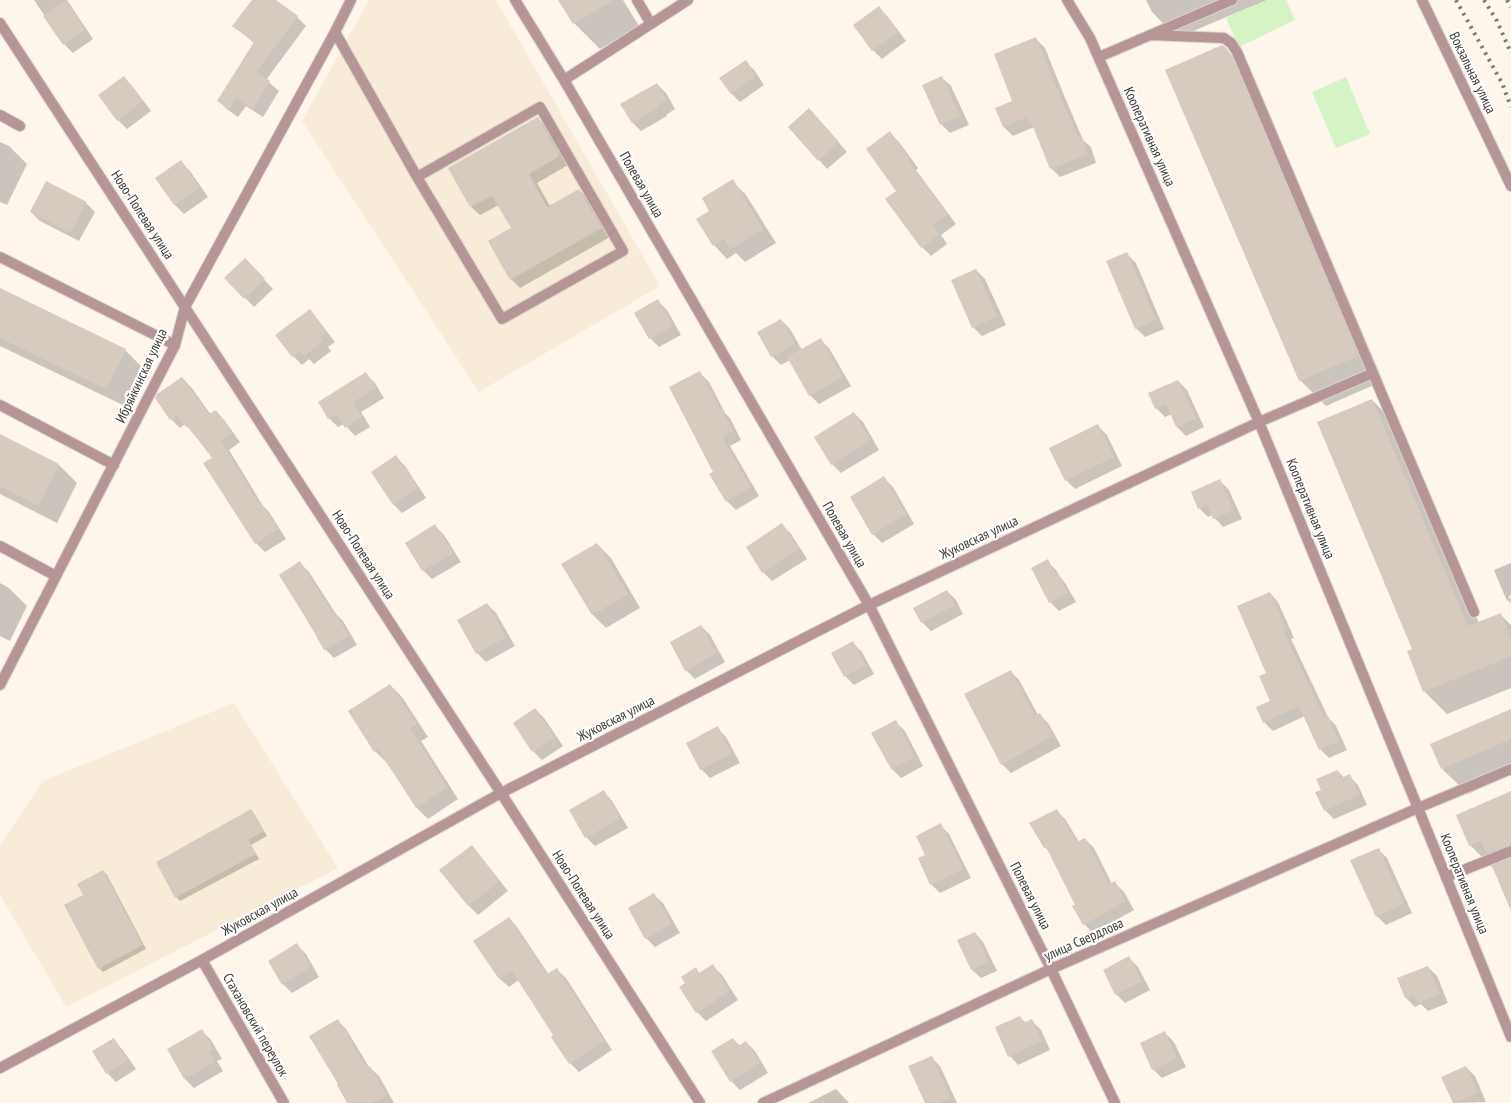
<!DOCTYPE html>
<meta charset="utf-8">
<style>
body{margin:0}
canvas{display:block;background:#fef5eb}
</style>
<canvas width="1511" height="1103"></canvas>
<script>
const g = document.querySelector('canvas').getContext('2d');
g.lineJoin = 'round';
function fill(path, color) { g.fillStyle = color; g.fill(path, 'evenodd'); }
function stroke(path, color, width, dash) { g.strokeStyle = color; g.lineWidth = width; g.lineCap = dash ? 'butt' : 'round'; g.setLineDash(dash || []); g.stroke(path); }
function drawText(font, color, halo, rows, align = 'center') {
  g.font = font + ' "PT Sans Narrow",sans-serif'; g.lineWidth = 4.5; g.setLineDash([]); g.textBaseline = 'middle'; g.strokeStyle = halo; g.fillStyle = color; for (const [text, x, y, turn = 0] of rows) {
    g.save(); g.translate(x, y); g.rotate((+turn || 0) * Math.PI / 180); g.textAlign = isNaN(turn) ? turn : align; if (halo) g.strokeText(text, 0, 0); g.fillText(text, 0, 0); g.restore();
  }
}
fill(new Path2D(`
 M369,0H496L660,286L479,392L302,121Z
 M234,703L338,868L66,1007L0,895V845L43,781Z`), '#f8ebd7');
fill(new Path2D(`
 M1264,0H1286L1295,20L1239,47L1226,18Z
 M1346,77L1370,134L1336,148L1312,92Z`), '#d5f3c4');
fill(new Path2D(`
 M34,0H67L93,39L73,53L64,44Z
 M253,0H274L297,17L306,26L266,80L279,91L263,117L246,106L238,117L228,110L219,101L255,44L234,26Z
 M560,0H623L639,26L600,49L574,23Z
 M1146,0H1266L1177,38L1152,12Z
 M879,8L888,17L906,41L882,59L873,50Z
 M1036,39L1045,48L1063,93L1083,140L1091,147L1096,163L1060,177L1051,168L1034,127L1013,136L1004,127L996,108L1014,101Z
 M1225,49L1252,75L1256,82L1383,381L1326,406L1300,380Z
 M745,61L754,70L764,85L740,102L731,93Z
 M124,78L133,87L151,111L127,129L118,120Z
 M942,78L951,86L969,125L950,133L941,124L924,86Z
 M657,84L666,93L675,109L666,115L667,116L641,131L632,122Z
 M537,118L546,127L568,165L537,183L550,206L579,190L588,199L610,237L520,288L511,279L512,228L499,205L480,215L471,207Z
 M818,119L847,152L827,169L819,160Z
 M890,133L899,142L918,168L916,170L956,224L941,235L947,244L931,256L922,247L887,199L898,191Z
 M0,142L9,146L27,164L7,205L0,202Z
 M181,162L190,171L208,197L184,214L175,205L157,178Z
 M732,181L746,195L776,243L745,262L736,253L727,259L714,245L711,211Z
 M86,203L95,212L79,241L40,221L31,212Z
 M1127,254L1136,263L1164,329L1145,337L1136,328Z
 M245,260L273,289L254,307L226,278Z
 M976,270L985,279L1006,325L982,336L973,327Z
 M0,289L125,350L143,368L125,406L0,346Z
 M658,301L667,310L681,335L659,347L650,338L636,313Z
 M309,311L318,320L335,342L328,347L331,351L314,364L309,359L302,365L293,356Z
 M781,320L790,329L802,350L820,340L829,348L851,386L819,404L810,395L790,360L781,365L772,356Z
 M700,373L709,382L725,413L730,418L741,440L730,446L759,496L736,510L727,501L714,472Z
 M366,374L375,383L384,398L361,412L370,427L355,436L344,424L338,427L329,418Z
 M182,378L191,387L211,415L216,411L224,420L240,442L229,450L263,506L269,512L286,539L265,552L256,543L214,458L185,424L180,428L171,419Z
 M1178,381L1187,390L1204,427L1186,436L1177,427L1172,414L1165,417L1156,408L1150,394Z
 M1372,400L1395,423L1479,623L1500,614L1511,625V688L1447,714L1424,691L1413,650Z
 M854,413L863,422L879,450L841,473L832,464Z
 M1098,426L1107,435L1122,466L1075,489L1066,480Z
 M0,435L59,465L77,483L57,523L0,494Z
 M396,457L405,466L426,498L402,513L393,504Z
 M884,478L893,487L914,524L882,543L873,534Z
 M1220,481L1229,490L1242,519L1223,527L1212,515L1208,517L1199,508Z
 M782,525L791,534L807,559L772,581L763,572L747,547Z
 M435,526L444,535L461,562L432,579L423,570L406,543Z
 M597,544L611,558L640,608L606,628L593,615L563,564Z
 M1047,561L1056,570L1061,578L1065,583L1076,602L1059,611L1050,602Z
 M300,563L309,572L336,614L343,621L357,645L334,658L325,649Z
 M1511,563V595L1509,596V599L1511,598V603L1506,599L1494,570Z
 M0,583L9,588L27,606L10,641L0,636Z
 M947,591L956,600L963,614L931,631L922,622Z
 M1270,593L1278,602L1294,638L1291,639L1328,717L1336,726L1347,750L1329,758L1320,749L1305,716L1273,731L1264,722L1272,701L1267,673Z
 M487,604L496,613L515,646L486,662L477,653L459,621Z
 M701,626L710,635L725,662L695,679L686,670Z
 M853,643L862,652L874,674L854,685L845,676Z
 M1010,671L1019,680L1038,715L1039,714L1048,723L1061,746L1011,773L1002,764Z
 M390,685L402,697L428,737L421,741L458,799L428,819L416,807L387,763L375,751Z
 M535,709L544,718L563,746L542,760L533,751Z
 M1511,714V775L1468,794L1442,769Z
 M896,722L905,731L923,766L901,778L892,769L873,733Z
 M717,728L726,737L740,763L710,778L701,769Z
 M1338,771L1344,778L1349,776L1358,785L1367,805L1334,819L1325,810L1322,790Z
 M604,792L612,801L628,828L595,846L586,837Z
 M1511,793V909L1495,870L1470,845Z
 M251,810L255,815L267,836L251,845L259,859L180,901L176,897L157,863Z
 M1056,810L1065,819L1079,842L1085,839L1094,848L1112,884L1115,883L1124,892L1134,910L1093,933L1084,924L1074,907L1076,906L1051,854L1045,847Z
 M940,825L949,834L971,878L940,893L931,884L927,856Z
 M472,847L480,856L508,891L478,915L469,906L441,871Z
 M1378,849L1387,858L1412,913L1386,925L1377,916Z
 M103,871L107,875L146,949L103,972L99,968L85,895Z
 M654,895L663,903L680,933L655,947L646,938Z
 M509,918L517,927L549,975L557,970L566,978L612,1050L579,1072L570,1063L555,1035L519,980L509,987L500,979L475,941Z
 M975,933L983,942L997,971L981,978L972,970L959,940Z
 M297,945L306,954L319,977L292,993L283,984Z
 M1129,958L1138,967L1150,990L1125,1003L1116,994Z
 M713,966L722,975L738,1000L706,1021L697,1012L681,987L687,983L696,969L700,974Z
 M1428,967L1437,976L1448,1003L1428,1011L1421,1004L1415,1007L1406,998L1399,979Z
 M1020,1017L1026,1023L1032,1021L1041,1030L1050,1050L1018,1065L1010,1056Z
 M337,1020L346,1029L369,1067L379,1076L394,1103H348Z
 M202,1031L211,1040L222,1059L217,1061L223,1071L194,1088L185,1079Z
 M1165,1033L1174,1042L1186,1067L1162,1078L1153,1069Z
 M733,1039L740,1046L746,1042L755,1051L768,1073L740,1090L731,1081L713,1052Z
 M113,1040L122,1049L136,1069L116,1082L107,1073Z
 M931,1057L940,1066L957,1103H927Z
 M1466,1067L1475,1076L1486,1102L1454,1103Z
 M836,1089L849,1103H808Z`), '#0003');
fill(new Path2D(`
 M66,0L85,30L63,45L43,16Z
 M252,0H276L298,16L256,72L270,81L253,109L236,98L229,109L217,101L254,42L232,26Z
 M558,0H614L573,24Z
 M879,6L898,32L872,51L853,25Z
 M1036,37L1054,83L1079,138L1082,137L1088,154L1050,169L1032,124L1030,125L1027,117L1003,127L995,108L1012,101L994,54Z
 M1222,45L1226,48L1231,55L1358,356L1299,381L1165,70Z
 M746,60L756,76L731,94L719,78Z
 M124,76L143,101L117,121L98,95Z
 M942,76L960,116L940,125L922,85Z
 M657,83L667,100L658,105L659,107L632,123L620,104Z
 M809,108L839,142L818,161L788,127Z
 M538,117L560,156L529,174L547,207L579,189L602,228L510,280L488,241L511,228L492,196L470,207L448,168Z
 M890,131L910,159L908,160L948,214L933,225L939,235L921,248L885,199L896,191L866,149Z
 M181,160L200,188L174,205L155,178Z
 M733,179L763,229L730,249L724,239L713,246L696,219L709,211L702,198Z
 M46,181L87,202L70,233L30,212Z
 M1127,252L1156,320L1135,329L1106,261Z
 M245,258L265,279L244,299L224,278Z
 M976,269L997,316L972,328L951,280Z
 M0,288L126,349L106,389L0,338Z
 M658,299L673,326L649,339L634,313Z
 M310,309L327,332L320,337L323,341L304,356L300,351L292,357L275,335Z
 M781,319L795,344L771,357L757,332Z
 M821,338L843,377L809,396L787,357Z
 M700,371L720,408L721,407L733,431L722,437L751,487L726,502L709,474L713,472L669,387Z
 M366,372L376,388L353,402L362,417L345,428L336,414L328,419L318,402Z
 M182,377L209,414L216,410L232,433L221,441L258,502L260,501L278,529L255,544L203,463L212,458L188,426L186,427L177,415L170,420L155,398L157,394Z
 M1178,380L1196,418L1176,427L1166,404L1155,409L1148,393Z
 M1372,399L1468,626L1501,613L1511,639V656L1423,692L1407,651L1412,649L1317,422Z
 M854,412L871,440L831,465L814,437Z
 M1098,424L1114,457L1065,481L1049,448Z
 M0,434L59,464L38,506L0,486Z
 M396,455L418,488L393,505L371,472Z
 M884,476L906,514L872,535L850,497Z
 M1220,479L1233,510L1213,519L1207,505L1198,509L1191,492Z
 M782,523L799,549L762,573L746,547Z
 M435,524L453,553L422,571L405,543Z
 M597,543L628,594L592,615L561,564Z
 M1048,559L1055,573L1057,572L1068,593L1049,603L1031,568Z
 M300,561L332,612L334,611L349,636L324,650L310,625L279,575Z
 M947,590L955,605L921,623L913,608Z
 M1270,592L1286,629L1283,630L1324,717L1328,716L1339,741L1319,750L1299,706L1263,723L1256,707L1270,701L1259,676L1266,673L1237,606Z
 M487,603L506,637L476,654L457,620Z
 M701,625L717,653L685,671L670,642Z
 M853,641L866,665L844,677L831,653Z
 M1011,670L1035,715L1040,713L1053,736L1001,765L964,694Z
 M390,684L417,724L410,728L447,787L416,808L378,749L374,752L348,711Z
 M535,708L555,737L532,752L513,723Z
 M1511,709V739L1441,769L1430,744Z
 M896,720L915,757L891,769L871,733Z
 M718,726L732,754L700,770L686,743Z
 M1338,770L1341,778L1350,774L1359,795L1324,811L1315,792L1321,790L1316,779Z
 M604,790L620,819L585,838L569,810Z
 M1511,791V844L1486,853L1481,841L1469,846L1456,815Z
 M251,809L264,831L248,840L256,854L175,898L156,862Z
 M1057,809L1077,842L1085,838L1109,884L1115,881L1126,901L1083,925L1072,906L1075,905L1046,847L1044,848L1029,823Z
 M941,823L963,869L930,885L918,858L925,855L916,836Z
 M472,845L500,881L468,906L439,870Z
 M1379,848L1404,904L1376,917L1350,860Z
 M1511,858V911L1492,866Z
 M103,870L143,945L98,969L64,905L83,895L77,884Z
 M654,893L671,924L645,939L628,908Z
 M509,917L547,974L557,968L604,1041L569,1064L551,1037L553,1035L512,971L499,979L473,941Z
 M975,932L989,962L971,970L957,940Z
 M297,943L311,967L282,985L268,961Z
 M1129,956L1142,981L1115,995L1103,970Z
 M713,964L730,991L696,1013L679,987L685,983L681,977L696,967L699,973Z
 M1428,966L1440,994L1418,1003L1414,995L1405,998L1397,978Z
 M1020,1016L1024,1023L1032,1019L1042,1041L1008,1057L995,1027Z
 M338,1019L367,1068L370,1066L387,1095L373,1103H347L337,1085L338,1084L309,1036Z
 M202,1029L214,1049L209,1052L215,1062L184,1079L167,1049Z
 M1165,1031L1177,1058L1152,1070L1140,1043Z
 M114,1038L128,1060L106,1074L92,1051Z
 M733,1038L738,1046L746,1041L760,1063L730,1082L711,1051Z
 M932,1056L951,1098L940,1103H925L908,1066Z
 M1466,1066L1478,1093L1456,1103H1453L1441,1077Z`), '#d6cbbe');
const service = new Path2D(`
 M637,0L651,24
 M335,32L417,177L502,319L623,251L540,107L417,177
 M1150,35L1224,38L1231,43L1237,52L1474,612
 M1099,57L1232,0
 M564,80L688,0
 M0,115L20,126
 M0,257L175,345
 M0,405L114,465
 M1259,422L1373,373
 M0,546L56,576
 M1418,808L1511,769
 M1446,877L1511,851`);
const minor = new Path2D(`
 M515,0L564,80L869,605L1051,969L1115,1103
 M1067,0L1090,38L1259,422L1418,808L1511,1037
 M1422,0L1511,186
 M0,23L501,793L700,1103
 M202,960L284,1103
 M0,1068L202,960L501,793L869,605L1259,422
 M763,1103L1051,969L1418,808`);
const tertiary = new Path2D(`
 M0,685L175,345L185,307L335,32L351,0`);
stroke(service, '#dbd3ca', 12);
stroke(minor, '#dbd3ca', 12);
stroke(tertiary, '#dbd3ca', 12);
stroke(service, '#b69597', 10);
stroke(minor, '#b69597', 10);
stroke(tertiary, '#b69597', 10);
stroke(new Path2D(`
 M1456,0L1502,83L1511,107
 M1484,0L1497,21L1511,53
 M1507,0L1511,7`), '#817b75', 4, [2.5, 5]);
drawText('14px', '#3e3a35', '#fff', [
 ["Вокзальная улица",1472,73,64],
 ["Кооперативная улица",1149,137,66],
 ["Полевая улица",641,185,60],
 ["Ново-Полевая улица",142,215,57],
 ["Ибряйкинская улица",142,376,-65],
 ["Кооперативная улица",1310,509,68],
 ["Полевая улица",844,535,60],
 ["Жуковская улица",979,538,-25],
 ["Ново-Полевая улица",363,555,57],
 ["Жуковская улица",616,719,-27],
 ["Кооперативная улица",1464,884,68],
 ["Ново-Полевая улица",583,895,57],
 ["Полевая улица",1030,896,63],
 ["Жуковская улица",260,912,-29],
 ["улица Свердлова",1084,940,-24],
 ["Стахановский переулок",255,1025,60]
]);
</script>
